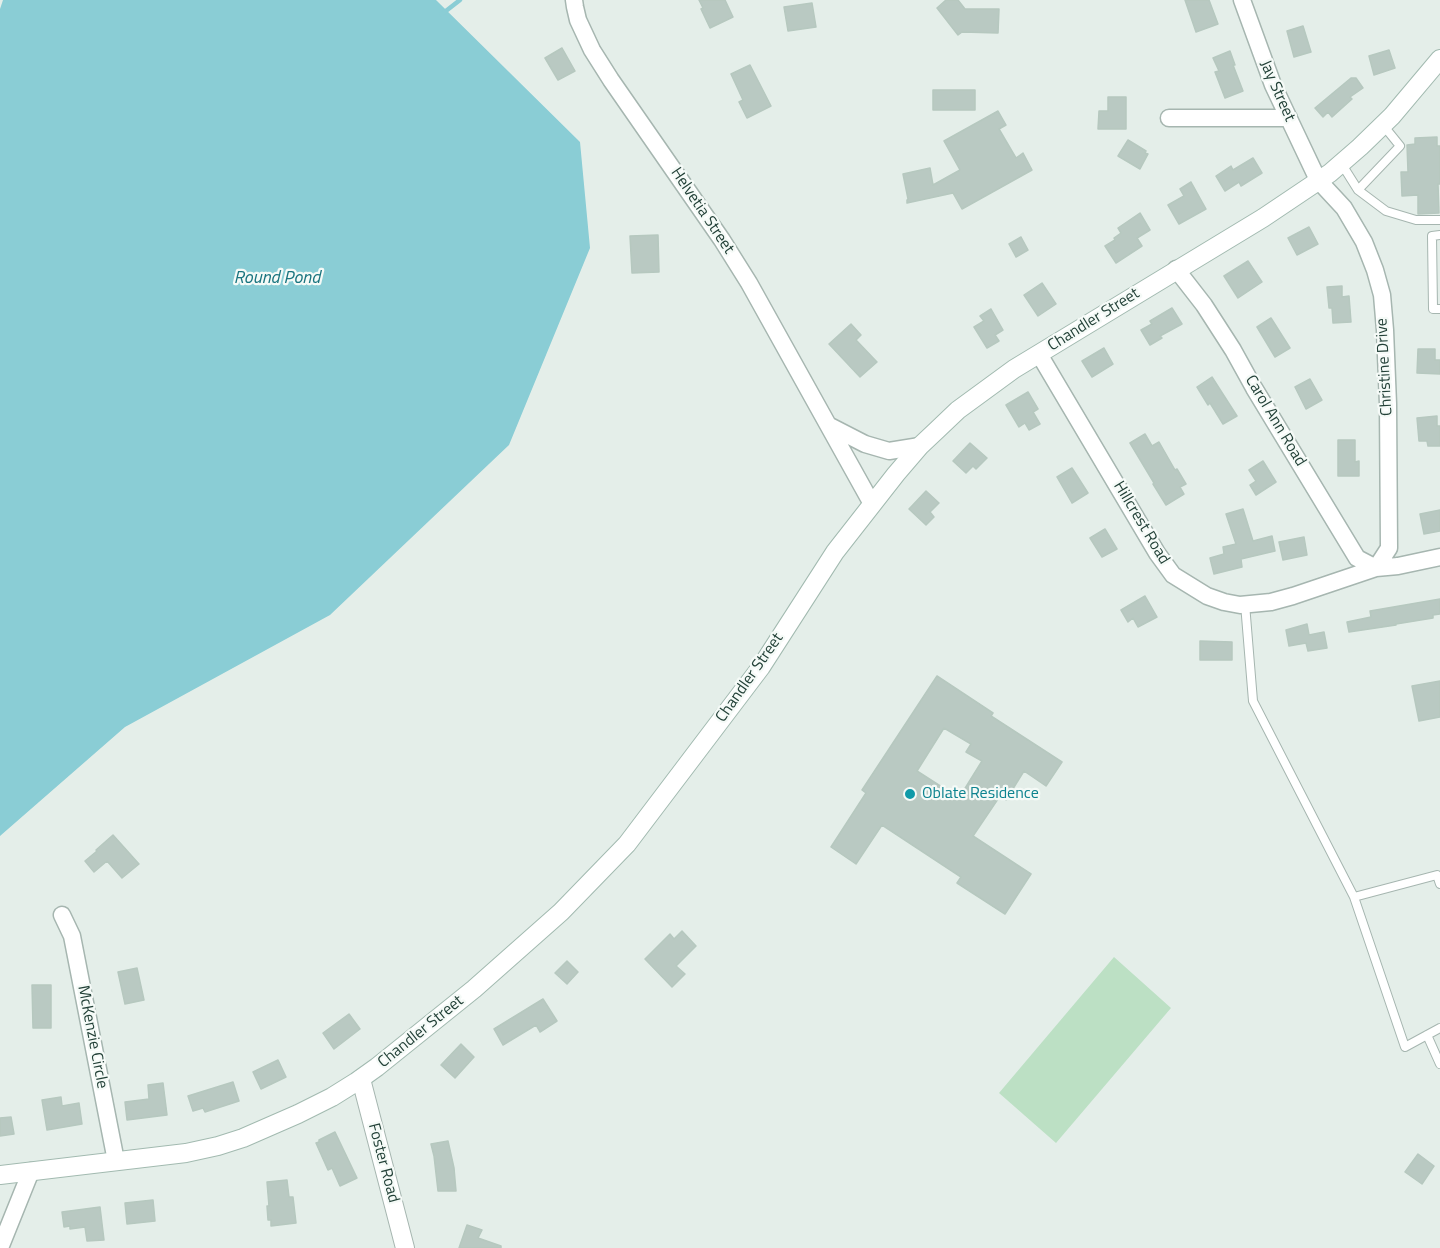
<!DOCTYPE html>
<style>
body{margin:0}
canvas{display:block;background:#e4eee9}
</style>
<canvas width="1440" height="1248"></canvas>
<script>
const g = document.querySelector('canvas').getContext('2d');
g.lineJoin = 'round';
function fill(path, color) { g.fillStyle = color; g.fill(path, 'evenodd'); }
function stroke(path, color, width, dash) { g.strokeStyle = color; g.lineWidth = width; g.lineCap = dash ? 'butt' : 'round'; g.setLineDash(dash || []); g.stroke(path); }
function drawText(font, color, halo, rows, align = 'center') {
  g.font = font + ' "Titillium Web",sans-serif'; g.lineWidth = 4.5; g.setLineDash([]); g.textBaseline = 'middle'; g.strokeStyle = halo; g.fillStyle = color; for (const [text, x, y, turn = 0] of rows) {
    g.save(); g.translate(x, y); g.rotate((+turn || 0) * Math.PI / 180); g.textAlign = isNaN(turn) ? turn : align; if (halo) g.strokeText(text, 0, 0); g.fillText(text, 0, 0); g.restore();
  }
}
fill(new Path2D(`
 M1114,957L1171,1008L1056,1143L999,1093Z`), '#bce0c4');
fill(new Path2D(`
 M3,0H436L580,142L590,248L509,445L330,615L125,727L0,836V9Z`), '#8acdd5');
stroke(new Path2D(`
 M442,14L460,0`), '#8acdd5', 4.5);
const building = new Path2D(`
 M699,0H725L733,17L710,28L701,9L703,8Z
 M946,0H958L965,9H999L998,33L962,32L958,35L937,8Z
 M1185,0H1209L1218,24L1196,32Z
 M812,3L816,27L788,31L784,7Z
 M1303,26L1311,52L1294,57L1287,31Z
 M562,48L575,71L558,80L545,58Z
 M1389,50L1395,68L1374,75L1369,56Z
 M1230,51L1235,65H1233L1243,91L1225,98L1215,72L1219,71L1213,58Z
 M750,65L771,106L747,118L739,102L743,100L731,74Z
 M1351,78H1356L1363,88L1350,97L1352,99L1332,117L1328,112L1323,117L1315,108Z
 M933,90H975V110H933Z
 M1108,97H1126V129H1098L1099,111H1108Z
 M998,111L1006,125L999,129L1016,158L1023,153L1032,170L962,209L953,193L907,203V200L908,199L903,174L930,168L933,185L960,170L944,141Z
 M1437,137V146H1440V184H1438L1439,213L1418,214V195L1402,196L1401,172H1408L1407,145L1415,144V138Z
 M1128,140L1146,151L1145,153L1148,154L1140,169L1118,156Z
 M1253,158L1262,173L1241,186L1239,182L1225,191L1216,176L1231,166L1233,170Z
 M1191,182L1206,209L1179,224L1168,205L1184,196L1180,189Z
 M1140,213L1150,230L1137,238L1142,246L1116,263L1105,246L1115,240L1114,238L1121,233L1118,228Z
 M1309,227L1318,244L1297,255L1288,238Z
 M658,235L659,272L632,273L630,236Z
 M1021,237L1028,250L1016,257L1009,244Z
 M1248,261L1262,282L1238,298L1224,276Z
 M1042,283L1056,304L1038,316L1024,295Z
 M1342,286V297L1349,296L1351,322L1333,323L1332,308H1329L1327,287Z
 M1172,308L1182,324L1160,336L1162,338L1150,345L1141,330L1152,324L1150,321Z
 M991,309L1003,330L995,335L999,341L987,348L974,327L984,321L980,316Z
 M1271,318L1290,348L1275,357L1257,327Z
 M851,324L861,335L856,340L877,362L860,377L829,344Z
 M1104,348L1113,364L1092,377L1082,361Z
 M1418,349H1435V360H1440V374L1417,373Z
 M1212,377L1237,416L1223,424L1210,403L1208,405L1197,387Z
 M1310,379L1322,400L1306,409L1295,387Z
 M1028,392L1038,409L1033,412L1040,424L1029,430L1025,423L1019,427L1006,405Z
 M1437,416V426H1440V446H1428L1427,441H1419L1417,418Z
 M1145,434L1152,446L1159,442L1175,470L1177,469L1186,484L1180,487L1184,494L1166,505L1153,484L1154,483L1130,443Z
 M1338,440H1355V462L1359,461V476H1338Z
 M970,443L987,458L976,469L973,466L966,473L953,461Z
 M1263,461L1276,482L1256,495L1250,485L1256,481L1249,470Z
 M1072,468L1088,493L1072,503L1057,477Z
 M926,491L939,503L930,512L934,517L926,525L909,509Z
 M1243,509L1253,541L1272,536L1275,551L1241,559L1242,567L1214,574L1210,558L1224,554L1223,547L1236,544L1226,514Z
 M1440,510V531L1424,534L1420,514Z
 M1105,529L1117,549L1102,557L1090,538Z
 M1304,537L1307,555L1283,560L1279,542Z
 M1145,596L1157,617L1138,627L1133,618L1128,622L1121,610Z
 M1440,599V614L1433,615V618L1396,624V625L1349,632L1347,622L1371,617L1370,611Z
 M1307,624L1309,635L1324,632L1327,648L1308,651L1306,643L1289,646L1286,630Z
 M1200,641L1232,642V660H1200Z
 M937,676L993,713L991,716L1062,762L1046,786L1024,771L1006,800L1000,796L973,836L1031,874L1005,914L957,883L961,877L882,825L856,864L831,847L866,793L862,790ZM944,728L971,744L966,752L982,761L959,798L917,771Z
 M1440,681V717L1419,721L1412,686Z
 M113,835L139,864L122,878L107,861L94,872L85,861L97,851L96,850Z
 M682,931L696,946L676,966L685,974L672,987L645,959L670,934L674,939Z
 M567,961L578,972L567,984L555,973Z
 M137,968L144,1000L125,1004L118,972Z
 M32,985H51V1028H33Z
 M543,999L557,1021L540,1032L536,1025L503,1045L494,1029Z
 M349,1014L360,1029L334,1049L323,1033Z
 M461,1044L474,1057L455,1078L441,1065Z
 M278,1060L286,1077L261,1089L253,1072Z
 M233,1082L239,1101L205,1112L203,1108L193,1111L188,1096Z
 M163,1083L167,1115L127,1120L125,1102L149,1099L148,1085Z
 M61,1097L62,1106L79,1103L82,1124L47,1130L42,1100Z
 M11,1117L14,1134L0,1136V1118Z
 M335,1132L357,1178L340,1186L332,1168L328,1170L316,1143L319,1142V1140Z
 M448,1141L454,1168L456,1191H438L434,1156L431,1144Z
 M1418,1154L1434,1166L1422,1184L1405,1172Z
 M287,1180L289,1197H293L296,1223L271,1226V1220H268L267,1206H269L267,1182Z
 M153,1200L155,1221L127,1224L125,1203Z
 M100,1207L104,1240L87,1241L85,1227L70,1229V1226L64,1227L62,1212Z
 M467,1225L482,1230L478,1238L501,1246V1248H459Z`);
fill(building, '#b9c9c2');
stroke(building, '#b6c8bf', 1.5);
const service = new Path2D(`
 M1341,163L1358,190L1386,211L1416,220H1440
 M1358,190L1400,146L1383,125
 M1440,235L1432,236L1433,309H1440
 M1245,604L1253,701L1354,897L1405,1047L1440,1028
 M1354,897L1437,875L1440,884
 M1427,1035L1440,1064`);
const minor = new Path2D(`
 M574,0L575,7L578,20L592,50L611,80L722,240L749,283L872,504
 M1169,118H1289
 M1176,269L1204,305L1233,350L1254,388L1357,558L1376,568L1389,548L1388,404L1385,330L1382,295L1375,270L1364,242L1344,208L1318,180L1273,85L1242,0
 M1039,354L1157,553L1173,575L1207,596L1224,602L1240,605L1271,602L1293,596L1376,568L1398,566L1440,557
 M828,425L865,444L889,451L920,446
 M62,915L72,936L116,1161
 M0,1248L31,1171`);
const tertiary = new Path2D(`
 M361,1079L405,1248`);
const secondary = new Path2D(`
 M0,1175L186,1153L218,1146L243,1138L298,1114L332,1097L356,1082L377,1067L474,989L561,912L627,844L761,667L835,552L896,474L920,446L937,430L958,410L1014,369L1263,218L1330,173L1360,147L1392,116L1440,59`);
stroke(service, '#a6b6b0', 10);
stroke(minor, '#a6b6b0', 19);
stroke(tertiary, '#a6b6b0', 20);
stroke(secondary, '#a2bab0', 20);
stroke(service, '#fff', 8);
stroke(minor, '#fff', 16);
stroke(tertiary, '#fff', 18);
stroke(secondary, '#fff', 18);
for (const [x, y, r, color] of [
 [910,794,6,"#0f9aa8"]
]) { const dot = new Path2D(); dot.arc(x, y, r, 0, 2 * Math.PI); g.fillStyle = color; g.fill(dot); stroke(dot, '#f5faf7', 2); }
drawText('16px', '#224037', '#f5faf7', [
 ["Jay Street",1277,91,66],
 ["Helvetia Street",702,211,56],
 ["Chandler Street",1094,320,-32],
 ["Christine Drive",1385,367,-93],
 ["Carol Ann Road",1275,421,59],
 ["Hillcrest Road",1141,523,59],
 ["Chandler Street",750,678,-55],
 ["Chandler Street",421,1032,-39],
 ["McKenzie Circle",92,1037,79],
 ["Foster Road",383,1163,75]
]);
drawText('16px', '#0d838f', '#f5faf7', [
 ["Oblate Residence",922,794]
], 'left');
drawText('italic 18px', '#19747f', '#f5faf7', [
 ["Round Pond",277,279]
]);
</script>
